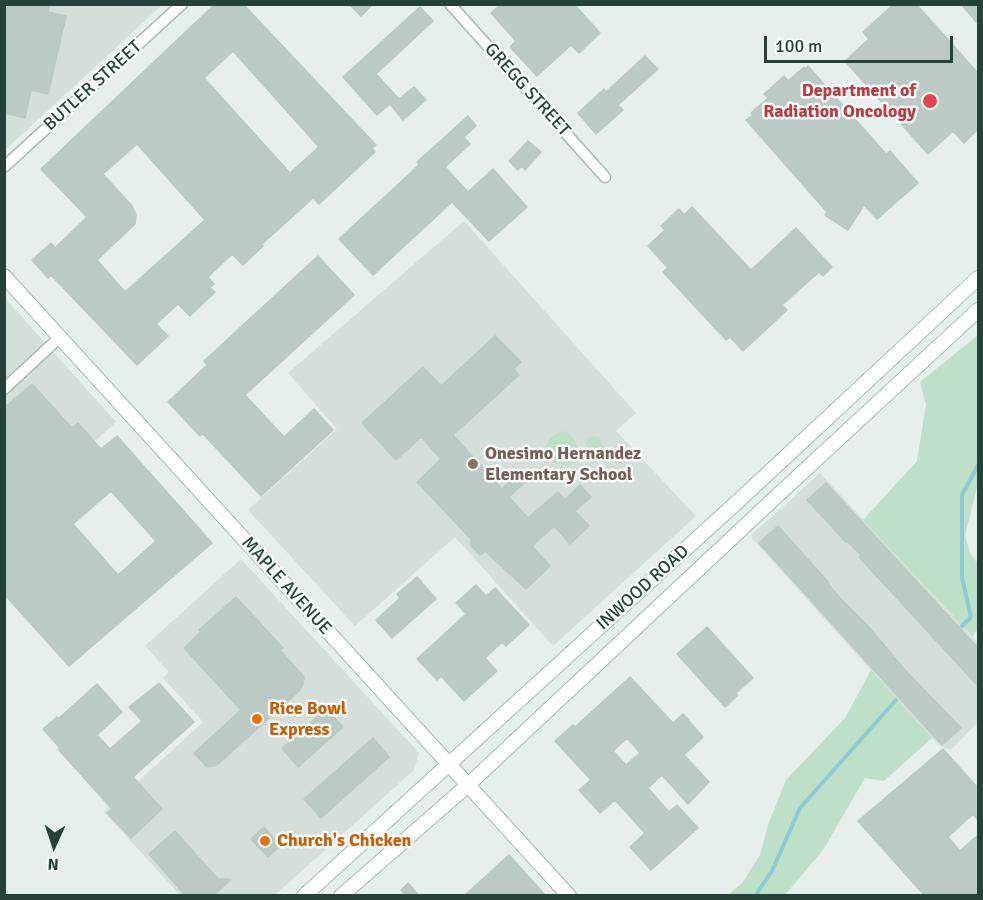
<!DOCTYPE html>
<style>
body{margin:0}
#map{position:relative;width:983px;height:900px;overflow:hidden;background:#e6efeb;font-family:Signika,sans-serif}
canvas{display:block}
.frame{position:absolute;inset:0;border:6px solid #24423a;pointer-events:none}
.north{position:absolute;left:24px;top:816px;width:60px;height:60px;-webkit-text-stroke:4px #f7fbf9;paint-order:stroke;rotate:183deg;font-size:16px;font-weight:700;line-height:24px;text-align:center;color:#24423a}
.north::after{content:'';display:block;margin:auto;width:21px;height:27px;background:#24423a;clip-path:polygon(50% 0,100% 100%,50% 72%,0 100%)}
.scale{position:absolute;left:764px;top:36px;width:189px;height:27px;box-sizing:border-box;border:3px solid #24423a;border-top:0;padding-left:8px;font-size:18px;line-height:21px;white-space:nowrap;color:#24423a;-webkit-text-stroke:4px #f7fbf9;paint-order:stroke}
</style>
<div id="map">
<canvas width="983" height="900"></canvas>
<div class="frame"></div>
<div class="north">N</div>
<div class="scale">100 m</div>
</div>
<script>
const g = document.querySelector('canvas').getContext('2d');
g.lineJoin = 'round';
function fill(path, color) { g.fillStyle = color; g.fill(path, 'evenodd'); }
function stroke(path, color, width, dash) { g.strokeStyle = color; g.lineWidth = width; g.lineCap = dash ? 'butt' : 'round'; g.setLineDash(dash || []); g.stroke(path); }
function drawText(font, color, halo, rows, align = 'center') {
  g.font = font + ' Signika,sans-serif'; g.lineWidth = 5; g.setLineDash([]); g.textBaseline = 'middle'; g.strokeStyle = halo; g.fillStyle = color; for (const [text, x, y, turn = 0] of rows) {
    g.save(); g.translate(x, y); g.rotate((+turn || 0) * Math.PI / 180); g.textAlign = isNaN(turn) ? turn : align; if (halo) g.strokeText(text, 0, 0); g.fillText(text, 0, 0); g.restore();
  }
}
fill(new Path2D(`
 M5,5H162L5,150Z
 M464,221L636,413L616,431L696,516L553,646L455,537L355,626L248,510L337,429L288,373Z
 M4,297L116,422L5,523H4Z
 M820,473L978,643V722L951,750L939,745L932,738L750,536Z
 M241,559L419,753L414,770L275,895H180L104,812L203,722L163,678L169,672L145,646Z`), '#d4dfda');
fill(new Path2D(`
 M978,335V484L965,535L970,553L978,564V627L973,637L863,520L917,461L926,405L920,382Z
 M565,431C575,438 581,449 577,461L567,466L554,463L545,449C549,437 553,434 565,431Z
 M590,436L599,437L605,451L603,456H599L586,447L587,440Z
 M871,670L932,738L884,781L865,778L823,850L785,895H728L742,883L760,855L768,825L786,780L845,718Z`), '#bfe0c8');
stroke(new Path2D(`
 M962,626L971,617L962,578V495L978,465
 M755,896L772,871L800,808L896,700`), '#8ec9d4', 4);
const building = new Path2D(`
 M4,4H50L48,12L66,16L48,94L31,90L25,118L4,113Z
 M215,4H243L376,145L372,148L375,152L319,204L313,198L262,244L263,246L243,265L232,254L208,277L214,284L210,288L215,292L190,316L178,304L156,324L168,336L137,365L51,275L48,278L32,260L51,243L55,248L87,217L41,169ZM233,51L319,147L290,173L204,78ZM137,144L205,220L125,292L97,260L135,224L136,215L132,206L103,174Z
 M349,4H373L361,16Z
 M501,4H574L600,33L579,53L571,45L537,76L510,47L516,41L491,13Z
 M894,4H916L978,73V129L964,143L953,131L928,154L845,61L869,39L863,32Z
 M961,4H978V24Z
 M420,7L433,21L376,74L399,99L414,87L426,100L403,120L390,104L377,115L343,77Z
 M645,56L658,69L618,105L623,110L596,134L578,113L604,89L606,92Z
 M808,66L886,154L890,151L918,183L877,219L864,205L848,230L825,215L827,212L746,120L753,115L751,113L768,98L764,94L784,76L788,81L804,67L805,69Z
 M468,116L476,126L464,137L470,144L445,167L468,192L493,169L527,207L489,241L452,202L373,275L339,239L419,165L417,162Z
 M528,141L541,152L525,170L522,166L518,170L509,161Z
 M692,207L751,270L796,228L832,267L823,276L819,272L782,305L787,310L743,351L730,337L726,340L663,272L668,268L648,246L665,230L661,226L679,209L684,215Z
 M318,256L354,295L245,395L284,437L314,409L333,430L261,496L203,434L200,436L168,402L207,365L204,361Z
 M495,336L521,362L514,369L519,375L453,435L502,489L517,474L525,482L509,497L528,518L558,492L565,500L580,485L591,497L575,511L589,526L570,544L554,526L532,546L550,566L526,589L485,551L480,555L471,546V539L417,482L441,459L421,437L396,460L362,423L423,367L441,386Z
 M32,384L72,428L78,423L101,449L117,436L212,543L69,666L4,594V408ZM111,491L156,541L118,575L73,524Z
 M826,483L978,648V686L859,557L861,555L847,541L846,542L807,500Z
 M778,526L829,583L828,584L841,599L869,627L905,670L961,728L942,745L759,543Z
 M417,577L436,599L392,638L376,620L400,598L397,594Z
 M476,585L486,596L495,588L529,625L506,646L502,642L485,658L497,671L464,701L441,676L437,680L417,659L466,614L456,603Z
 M236,597L283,648L280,650L304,677L303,684L300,690L217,765L207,767L194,753L241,710L184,648L201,632L199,630Z
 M707,627L753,678L736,693L738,695L725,707L677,654Z
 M630,677L673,723L683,714L703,737L684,755L709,782L688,804L662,775L648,788L669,812L677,805L698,828L651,870L630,847L645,833L615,800L600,813L579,790L591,780L555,741L573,725L575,727ZM627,738L640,753L626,765L613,751Z
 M159,683L194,722L133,777L162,809L131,838L107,813L112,809L58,749L60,748L43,729L57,717L58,719L97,684L122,712L97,735L110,749L142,721L129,707Z
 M326,709L343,727L298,767L282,748Z
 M373,738L389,757L321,818L304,799Z
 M943,749L978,788V820L973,814L948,837L960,851L978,835V896H925L858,821Z
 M264,827L280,846L268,857L251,839Z
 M175,831L218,879H231L213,896H186L149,854Z
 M509,855L546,896H464Z
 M408,883L419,896H406L401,890Z`);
fill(building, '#bbcac4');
stroke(building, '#b8c9c2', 1.5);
const street = new Path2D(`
 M450,4L605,177
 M4,167L182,4
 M4,389L60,337`);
const secondary = new Path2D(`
 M4,276L569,896
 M304,896L735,504L978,278
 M341,896L468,785L779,494L978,310`);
stroke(street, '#a8b8b2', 13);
stroke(secondary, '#a4bbb3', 16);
stroke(street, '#fff', 10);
stroke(secondary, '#fff', 14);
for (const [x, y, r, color] of [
 [930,101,8,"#e0444e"],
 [473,464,6,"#8d6e63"],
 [257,719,6,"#e8710a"],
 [265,841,6,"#e8710a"]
]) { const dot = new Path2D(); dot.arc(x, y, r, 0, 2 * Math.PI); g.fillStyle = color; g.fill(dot); stroke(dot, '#f7fbf9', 2); }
drawText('18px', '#24423a', '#f7fbf9', [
 ["BUTLER STREET",93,86,-42],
 ["GREGG STREET",527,90,48],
 ["MAPLE AVENUE",286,586,48],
 ["INWOOD ROAD",643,588,-42]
]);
drawText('bold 18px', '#be3a42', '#f7fbf9', [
 ["Department of",916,91],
 ["Radiation Oncology",916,112]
], 'right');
drawText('bold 18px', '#785e54', '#f7fbf9', [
 ["Onesimo Hernandez",485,454],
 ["Elementary School",485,475]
], 'left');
drawText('bold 18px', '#c56008', '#f7fbf9', [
 ["Rice Bowl",269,709],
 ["Express",269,730],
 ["Church's Chicken",277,841]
], 'left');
</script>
